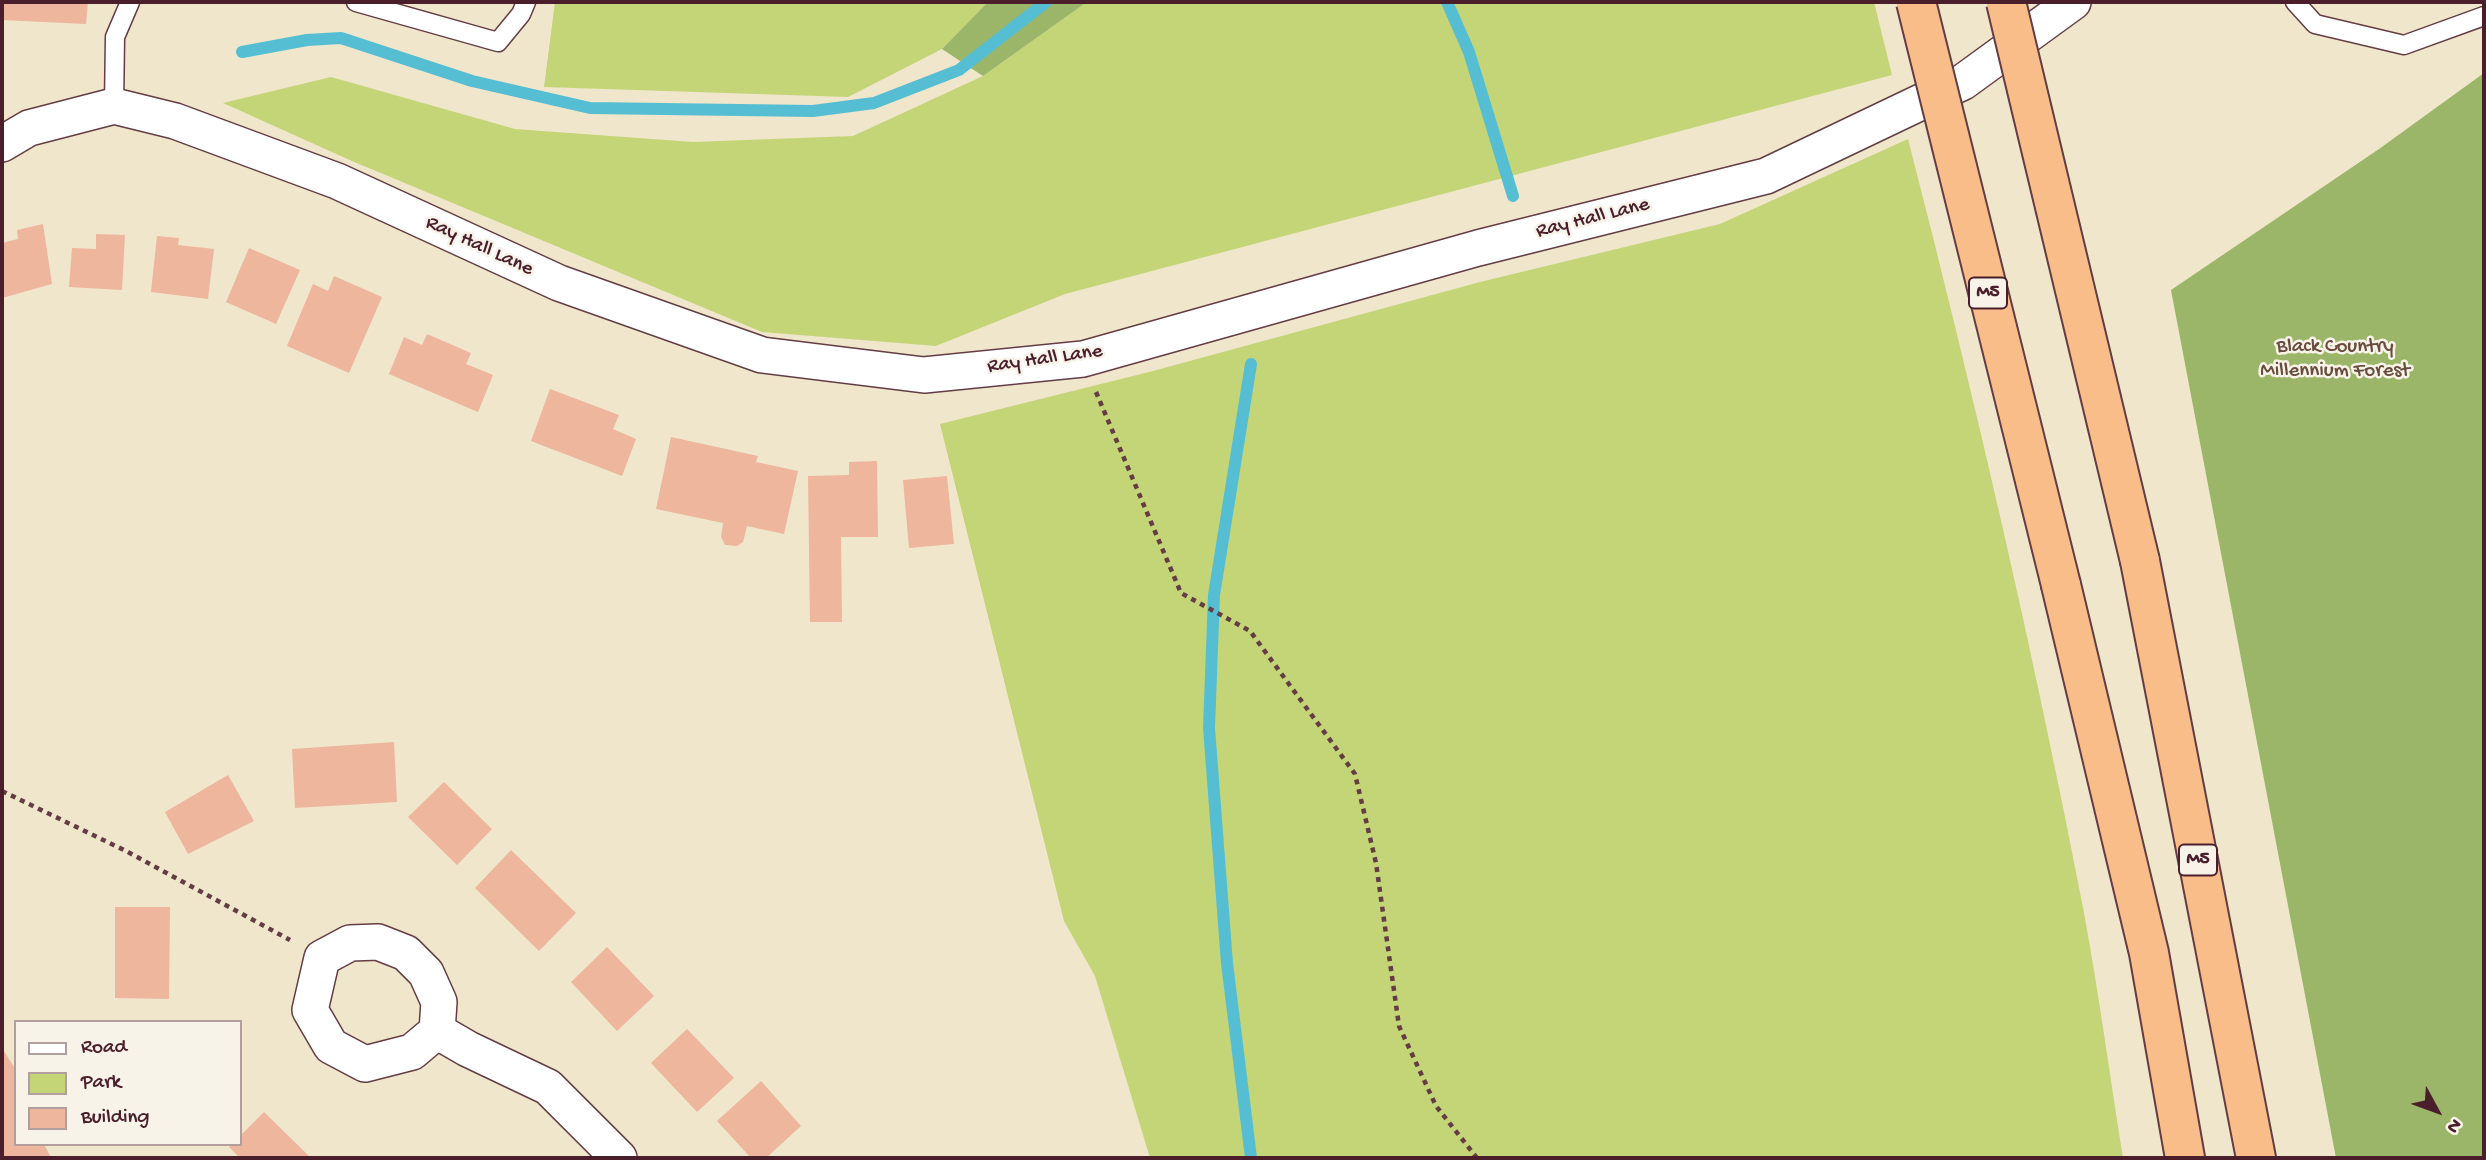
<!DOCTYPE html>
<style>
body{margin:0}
#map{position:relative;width:2486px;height:1160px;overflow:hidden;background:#efe6cc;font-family:"Gochi Hand",sans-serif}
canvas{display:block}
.frame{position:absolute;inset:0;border:4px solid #4a1f2b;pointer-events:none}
.legend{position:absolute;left:14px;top:1020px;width:228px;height:126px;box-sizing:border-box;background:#f7f3e8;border:2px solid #b29e9c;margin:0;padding:9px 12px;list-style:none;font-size:21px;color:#4a1f2b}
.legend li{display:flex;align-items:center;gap:14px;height:35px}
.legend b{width:35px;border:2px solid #b29e9c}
.north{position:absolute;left:2402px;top:1076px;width:70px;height:70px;-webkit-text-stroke:5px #f7f3e8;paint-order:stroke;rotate:131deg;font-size:19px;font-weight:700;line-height:28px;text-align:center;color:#4a1f2b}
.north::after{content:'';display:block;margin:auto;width:24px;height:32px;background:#4a1f2b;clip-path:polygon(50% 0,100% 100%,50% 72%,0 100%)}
</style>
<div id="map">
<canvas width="2486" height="1160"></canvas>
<div class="frame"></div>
<ul class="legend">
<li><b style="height:9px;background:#fff"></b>Road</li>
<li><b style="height:19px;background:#c4d577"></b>Park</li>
<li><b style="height:19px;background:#edb69d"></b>Building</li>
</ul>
<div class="north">N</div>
</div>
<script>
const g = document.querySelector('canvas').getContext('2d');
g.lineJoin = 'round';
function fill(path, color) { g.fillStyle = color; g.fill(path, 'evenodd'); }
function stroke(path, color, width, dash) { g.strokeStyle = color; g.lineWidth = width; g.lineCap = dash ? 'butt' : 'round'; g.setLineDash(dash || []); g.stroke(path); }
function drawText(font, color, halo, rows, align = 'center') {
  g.font = font + ' "Gochi Hand",sans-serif'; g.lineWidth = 5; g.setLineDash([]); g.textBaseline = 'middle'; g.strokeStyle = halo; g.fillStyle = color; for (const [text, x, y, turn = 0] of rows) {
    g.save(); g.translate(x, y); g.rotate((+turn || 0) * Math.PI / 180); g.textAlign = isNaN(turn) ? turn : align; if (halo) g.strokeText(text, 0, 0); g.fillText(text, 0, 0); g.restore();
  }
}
fill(new Path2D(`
 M555,2H988L942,49L848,97L544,87Z
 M1087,2H1874L1892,75L1065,294L936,346L762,332L352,161L223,103L331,77L515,129L693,142L853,136L983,76Z
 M1908,139C1974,395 2034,653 2084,913C2099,994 2110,1077 2123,1158H1150L1095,976L1064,921L940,424L1153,371L1480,282L1720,224Z`), '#c4d577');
fill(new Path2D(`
 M988,2H1087L983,76L942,49Z
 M2484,73V1158H2336L2171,290L2379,149Z`), '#9bb668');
stroke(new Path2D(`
 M1447,2L1469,52L1513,196
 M242,52L307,40L341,38L472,81L590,108L813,111L874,103L959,70L1046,2
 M1251,364L1214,595L1209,728L1227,963L1251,1158`), '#56bed3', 12);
fill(new Path2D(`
 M2,2H88L86,24L2,20Z
 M43,224L52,284L2,298V243L18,239L17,230Z
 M96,234L125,235L122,290L69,287L72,248L96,249Z
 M157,236L179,238L178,245L214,249L208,299L151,292Z
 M249,248L300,270L276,324L226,302Z
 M334,276L382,297L349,373L287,346L313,284L328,291Z
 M427,334L471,353L466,364L493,375L478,412L389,374L404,337L422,345Z
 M550,389L619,415L613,429L636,439L622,476L531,441Z
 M671,437L758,456L756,462L798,471L784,534L747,526L743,542L737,546L725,545L721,537L723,523L656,509Z
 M877,461L878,537H841L842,622H810L808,476L849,475V462Z
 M947,476L954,544L909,548L903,480Z
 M394,742L397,802L295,808L292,749Z
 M228,775L254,821L188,854L165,812Z
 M444,782L492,829L457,865L408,817Z
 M511,850L576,913L539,951L475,888Z
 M115,907H170L169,999L115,998Z
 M607,947L654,996L617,1031L571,982Z
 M687,1029L734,1078L697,1112L651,1063Z
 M2,1048L16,1070V1144H44L51,1158H2Z
 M761,1081L801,1126L766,1158H751L717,1121Z
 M264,1112L311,1158H240L229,1147L231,1144H240V1136Z`), '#edb69d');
const lane = new Path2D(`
 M356,2L498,42L521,14L526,2
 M2295,2L2315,24L2404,45L2484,16
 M114,106L115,37L130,2`);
const street = new Path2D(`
 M2,144L29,128L114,106L175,121L337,181L559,283L762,355L924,375L1083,359L1478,248L1766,176L1963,82L2073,2
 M378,942L406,953L426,973L439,1002L437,1031L412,1052L365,1064L331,1046L310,1010L322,958L350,943Z
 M437,1031L468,1049L548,1087L619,1158`);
const highway = new Path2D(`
 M2140,561L2256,1158
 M2061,585L2149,953L2185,1158`);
stroke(lane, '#633d43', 21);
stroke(street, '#633d43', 38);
stroke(highway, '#633d43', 42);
stroke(new Path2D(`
 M1096,392L1181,593L1250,631L1355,774L1376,863L1399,1026L1436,1106L1477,1158
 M2,791L126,851L290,940`), '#633d43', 4.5, [5, 5]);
stroke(lane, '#fff', 18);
stroke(street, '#fff', 35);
stroke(highway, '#f8bd89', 38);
const highwayBridge = new Path2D(`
 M1916,2L2061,585
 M2006,2L2140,561`);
stroke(highwayBridge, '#633d43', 42, []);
stroke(highwayBridge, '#f8bd89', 38);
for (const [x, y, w] of [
 [1988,293,38],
 [2198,860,38]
]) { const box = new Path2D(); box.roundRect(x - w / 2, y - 15.5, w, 31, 5); g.fillStyle = '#f7f3e8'; g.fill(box); stroke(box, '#4a1f2b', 2); }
drawText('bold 19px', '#4a1f2b', null, [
 ["M5",1988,293],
 ["M5",2198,860]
]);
drawText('21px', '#4a1f2b', '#f7f3e8', [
 ["Ray Hall Lane",1593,219,-14],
 ["Ray Hall Lane",479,247,25],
 ["Ray Hall Lane",1045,360,-8]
]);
drawText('21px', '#684c3e', '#f7f3e8', [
 ["Black Country",2335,348],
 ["Millennium Forest",2335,372]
]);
</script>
